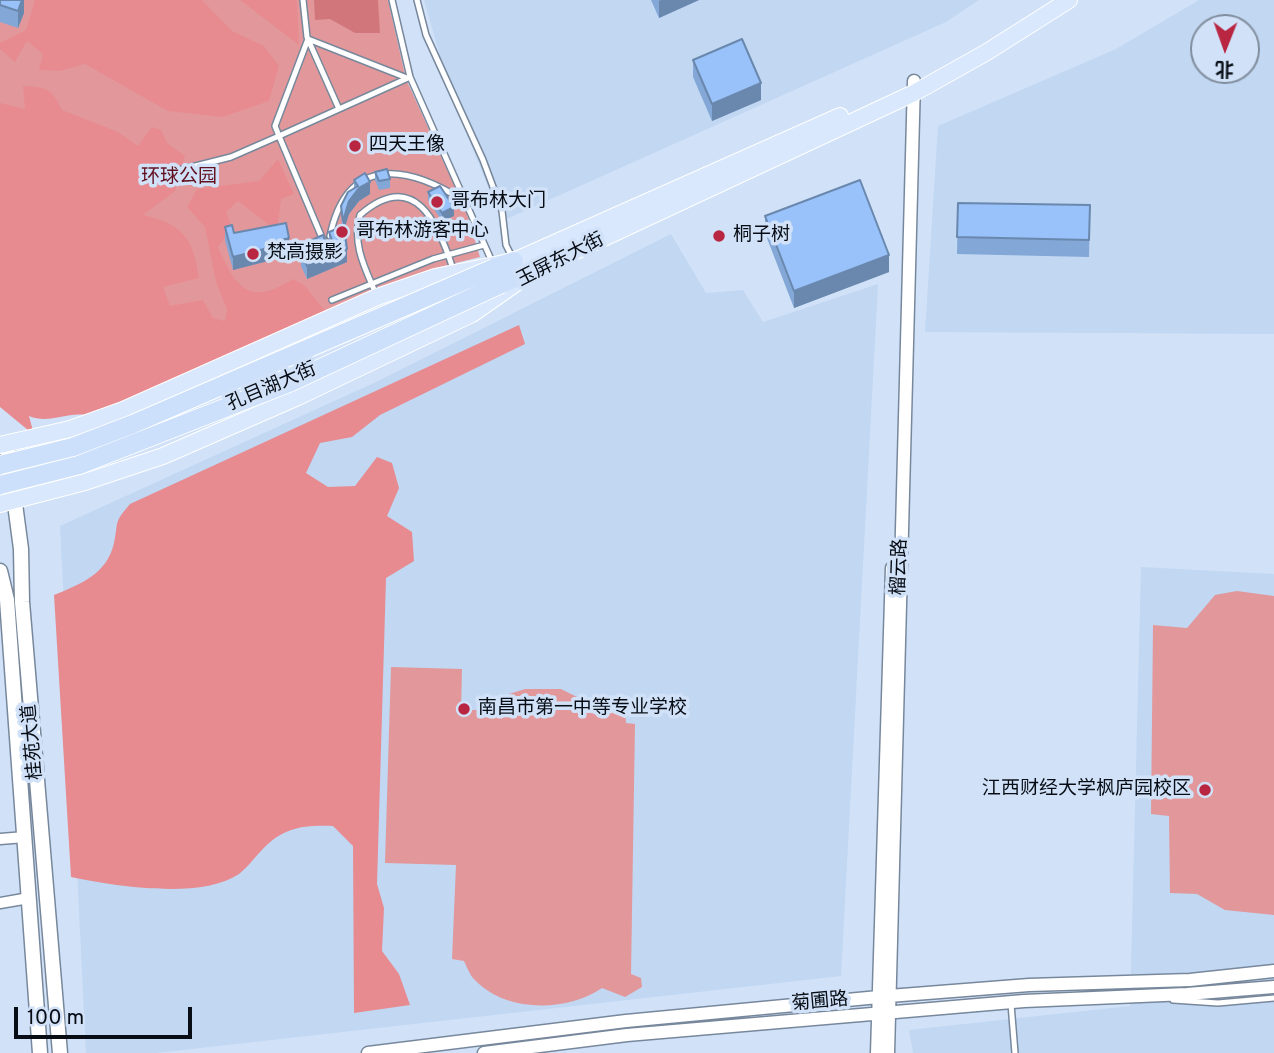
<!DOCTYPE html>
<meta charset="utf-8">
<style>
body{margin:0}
#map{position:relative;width:1274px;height:1053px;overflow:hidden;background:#d1e2f8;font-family:Overpass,"Noto Sans SC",sans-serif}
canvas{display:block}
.north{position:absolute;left:1190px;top:14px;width:70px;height:70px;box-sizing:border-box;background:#d1e2f8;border:2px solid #818d9d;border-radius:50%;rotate:181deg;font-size:19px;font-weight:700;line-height:28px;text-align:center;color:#080d15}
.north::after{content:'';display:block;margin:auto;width:24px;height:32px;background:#b82641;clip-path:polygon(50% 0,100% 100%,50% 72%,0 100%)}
.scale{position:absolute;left:14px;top:1007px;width:178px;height:32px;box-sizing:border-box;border:4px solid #080d15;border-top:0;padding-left:9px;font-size:21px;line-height:24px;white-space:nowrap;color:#080d15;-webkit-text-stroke:5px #d1e2f8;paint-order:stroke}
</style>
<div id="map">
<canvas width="1274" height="1053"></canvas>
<div class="north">北</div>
<div class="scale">100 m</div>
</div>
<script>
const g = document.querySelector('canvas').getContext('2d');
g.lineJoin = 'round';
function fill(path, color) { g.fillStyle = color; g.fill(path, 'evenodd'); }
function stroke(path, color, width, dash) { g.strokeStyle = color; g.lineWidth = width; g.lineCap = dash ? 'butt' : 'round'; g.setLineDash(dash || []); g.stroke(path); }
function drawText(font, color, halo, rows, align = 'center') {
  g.font = font + ' Overpass,"Noto Sans SC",sans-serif'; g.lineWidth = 7; g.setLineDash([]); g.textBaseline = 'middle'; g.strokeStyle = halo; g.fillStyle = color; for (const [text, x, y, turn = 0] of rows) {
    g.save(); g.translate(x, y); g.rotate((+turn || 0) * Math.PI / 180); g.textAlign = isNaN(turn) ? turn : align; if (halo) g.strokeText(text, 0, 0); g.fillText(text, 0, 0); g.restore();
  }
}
fill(new Path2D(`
 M424,0H979L946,22L502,221L452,98Z
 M1199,0H1274V334L925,332L938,126L1116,49ZM1204,28H1246V70H1204Z
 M671,234L706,293L743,290L763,322L878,284L841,976L156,1053H86L60,526L376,382Z
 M1141,567L1274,574V1053H913L909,1030L1130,1006Z`), '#c1d7f2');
fill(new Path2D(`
 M0,0H388L406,79L466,211L480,257L432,269L122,395L0,380Z
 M1237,591L1274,596V915L1225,910L1197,894L1170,893L1169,816L1151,814L1153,625L1187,628L1215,595Z
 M391,667L462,669L461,710H490L509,694L525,689H561L597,707L625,710L626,723L635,724L631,974L641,978L642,987L625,997L602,988C567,1012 506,1013 475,980C470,976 467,967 464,961L452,959L456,865L385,863Z`), '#e2989a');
fill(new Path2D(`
 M35,0H202L232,31L264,46L279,66L269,101L222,117L168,111L85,64L60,71L39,70L43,54L27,41L15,62L0,49V43L26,30Z
 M240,0H297L299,45Z
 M23,86C47,87 52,89 62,110L118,132L138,146L152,127L161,130L167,143L185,156L175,191L143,215C183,224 193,238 199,278L163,287L170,306L203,300L213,318L225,321L227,309L216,282L205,227L187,207L197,189L259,181L278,159L294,194L281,199L277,231L238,201L226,212L232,228L218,247C236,288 249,307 293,279L305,286L329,316L90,416C68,410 51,425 29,416L34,435L0,407V103L25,109Z
 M519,325L525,344L380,415L352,437L320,443L306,473L328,487L355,486L377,457L392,463L399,488L387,516L412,532L414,561L386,578L377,884L384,908L382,951L399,974L410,1005L354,1013L353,846L333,826C303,825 283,827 261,851C254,858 247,868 239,874C201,900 114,886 71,877L54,595C81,584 107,574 114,543C119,520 113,524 130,504Z`), '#e78b90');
fill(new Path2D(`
 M314,0H378L380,33H355L330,19L315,20Z`), '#d1777c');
const service = new Path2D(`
 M303,0L307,37L339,109
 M392,0L410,77L493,264
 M417,0L426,35L483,160L502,211L506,245L513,259
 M148,178L231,157L279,136L275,126L308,39L407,78
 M330,236C347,154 408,165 464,201
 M325,245L279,136L408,78
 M376,294C365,268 352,245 360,215C414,168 438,222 453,269
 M332,300L433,259L484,245
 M1173,1000L1218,1003L1274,998
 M1011,1004L1015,1053`);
const minor = new Path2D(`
 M0,839L25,837
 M0,903L29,898`);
const tertiary = new Path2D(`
 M368,1053L626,1021L889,996L1029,985L1190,980L1274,971
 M484,1053L627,1035L1024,1001L1187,994L1274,987
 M877,1053L892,568
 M888,1053L914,81`);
const secondary = new Path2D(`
 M7,444L21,549L22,602L60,1053
 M0,571L7,600L40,1053`);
const primary = new Path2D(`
 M0,445L70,429L123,410L377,297L435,277L514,261L840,116
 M0,504L85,482L163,456L298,397L472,314L535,270L914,93L987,52L1069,0`);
const trunk = new Path2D(`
 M494,268L514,261
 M501,284L535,270`);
stroke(service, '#78889c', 8);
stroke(minor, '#78889c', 13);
stroke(tertiary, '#78889c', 15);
stroke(secondary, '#78889c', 17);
stroke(primary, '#fff', 18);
stroke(trunk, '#fff', 20);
stroke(service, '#fff', 5);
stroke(minor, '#fff', 10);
stroke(tertiary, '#fff', 12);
stroke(secondary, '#fff', 14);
stroke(primary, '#d9e8fd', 16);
stroke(trunk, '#cce0fc', 18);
const trunkBridge = new Path2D(`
 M0,465L73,447L133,424L494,268
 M0,485L79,465L291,382L501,284`);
stroke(trunkBridge, '#fff', 20, []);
stroke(trunkBridge, '#cce0fc', 18);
fill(new Path2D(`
 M0,0H24V13L18,28L0,22Z
 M651,0H699L659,18Z
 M693,60L761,100L712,121L693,77Z
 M375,172L390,179V188L379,190L375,180Z
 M354,180L370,194L359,201L349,214L344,229L347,262L307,279L301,266V253L305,251V243L328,249L330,248L329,245V232L342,226L341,206L354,188Z
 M428,192L454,216L442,221L428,200Z
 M958,203L1090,205L1089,257L957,254Z
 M765,216L889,272L794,308L765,233Z
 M225,227L234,233L289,251L268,256V261L233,270L225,240Z`), '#83a7d6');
fill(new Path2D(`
 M22,0H24V13L18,28V11Z
 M661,0H699L659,18V1Z
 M761,83V100L712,121V104Z
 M370,182V194L359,201L349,214L343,234V221L349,201L359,188Z
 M454,207V216L442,221V213Z
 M289,238V251L268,256V261L233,270V257L267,244Z
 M347,249V262L307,279V266Z
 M889,255V272L794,308V291Z`), '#6a88ae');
const building = new Path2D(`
 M0,0H22L18,11L0,5Z
 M742,39L761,83L712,104L693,60Z
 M387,169L390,179L379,181L375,172Z
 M365,173L370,182L359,188L349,201L343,221L341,206L348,192L358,186L354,180Z
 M860,180L889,255L794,291L765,216Z
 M440,186L454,207L442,213L428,192Z
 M958,203L1090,205L1089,240L957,237Z
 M286,223L289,238L267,244L268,248L233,257L225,227L232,225L234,233Z
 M344,226L347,249L307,266L301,253L307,250L305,243L323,235L328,249L334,246L329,232Z`);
fill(building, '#98c2f9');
stroke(building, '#6a88ae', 2);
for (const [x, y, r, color] of [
 [355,146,7,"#b82641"],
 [437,202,7,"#b82641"],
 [342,232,7,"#b82641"],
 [719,236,7,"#b82641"],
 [253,254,7,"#b82641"],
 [464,709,7,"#b82641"],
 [1205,790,7,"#b82641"]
]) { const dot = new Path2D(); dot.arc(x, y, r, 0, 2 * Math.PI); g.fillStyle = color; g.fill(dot); stroke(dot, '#d1e2f8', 2.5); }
drawText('19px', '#080d15', '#d1e2f8', [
 ["四天王像",369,146],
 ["哥布林大门",451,202],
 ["哥布林游客中心",356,232],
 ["桐子树",733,236],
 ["梵高摄影",267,254],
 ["南昌市第一中等专业学校",478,709],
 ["江西财经大学枫庐园校区",1191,790,"right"]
], 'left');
drawText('19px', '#62101f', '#d1e2f8', [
 ["环球公园",179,178]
]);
drawText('19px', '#080d15', '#d1e2f8', [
 ["玉屏东大街",561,261,-27],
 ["孔目湖大街",272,388,-23],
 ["榴云路",901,567,-88],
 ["桂苑大道",34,742,-95],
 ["菊圃路",820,1003,-5]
]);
</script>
